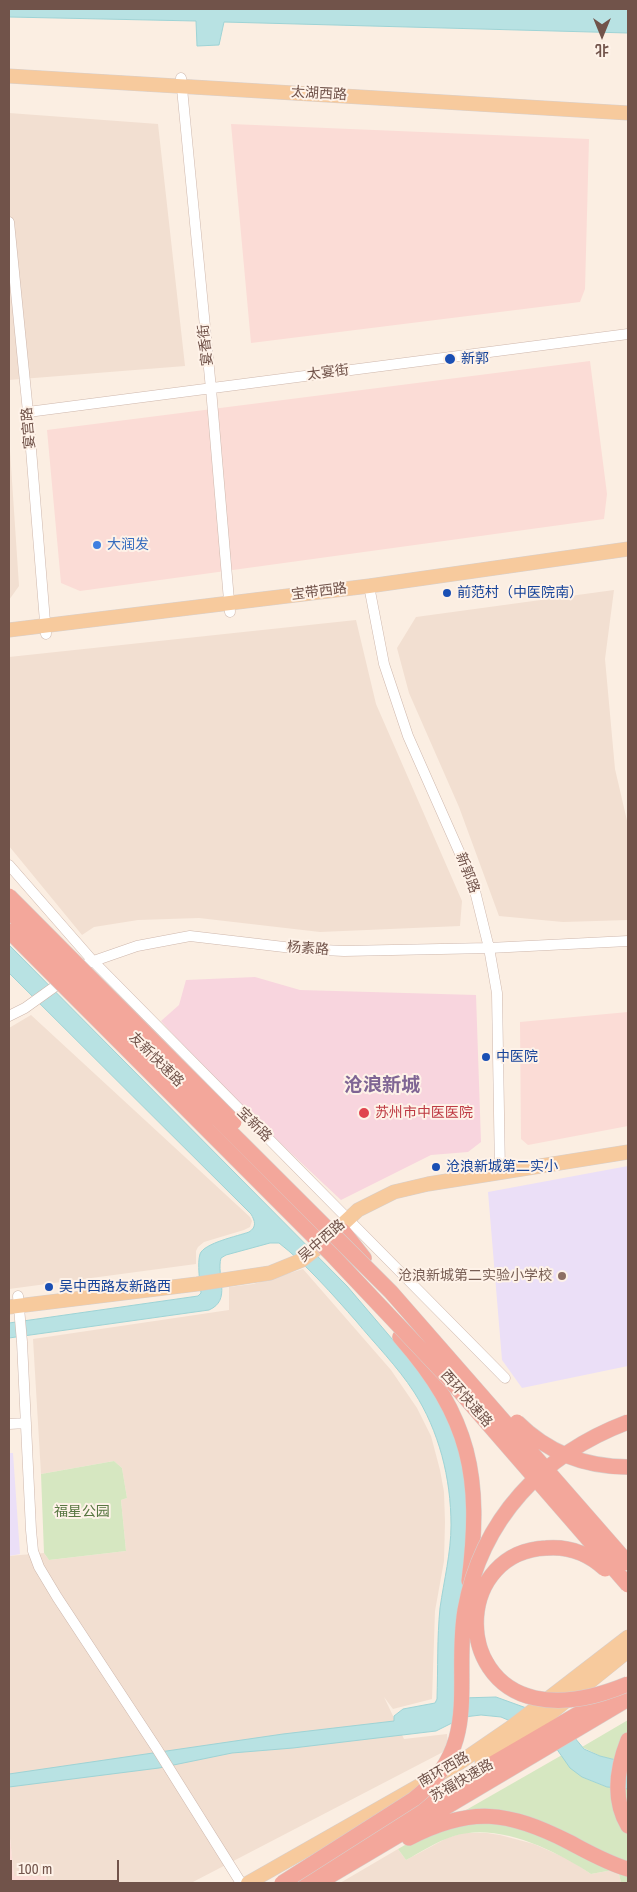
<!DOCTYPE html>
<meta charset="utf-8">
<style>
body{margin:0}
#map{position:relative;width:637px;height:1892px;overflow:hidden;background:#fbeee2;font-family:"Archivo Narrow","Noto Sans SC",sans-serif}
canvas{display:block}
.frame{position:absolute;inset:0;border:10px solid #71534a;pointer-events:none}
.north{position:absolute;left:577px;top:10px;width:50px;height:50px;-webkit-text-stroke:4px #fef2e8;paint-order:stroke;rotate:180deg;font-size:14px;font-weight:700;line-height:20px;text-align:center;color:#71534a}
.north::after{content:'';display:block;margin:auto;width:18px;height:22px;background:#71534a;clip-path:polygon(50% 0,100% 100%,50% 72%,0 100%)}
.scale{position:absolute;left:10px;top:1860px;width:109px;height:22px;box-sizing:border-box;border:2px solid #71534a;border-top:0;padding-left:6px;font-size:15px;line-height:18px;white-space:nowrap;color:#71534a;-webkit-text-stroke:4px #fef2e8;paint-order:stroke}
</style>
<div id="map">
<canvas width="637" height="1892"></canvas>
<div class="frame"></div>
<div class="north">北</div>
<div class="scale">100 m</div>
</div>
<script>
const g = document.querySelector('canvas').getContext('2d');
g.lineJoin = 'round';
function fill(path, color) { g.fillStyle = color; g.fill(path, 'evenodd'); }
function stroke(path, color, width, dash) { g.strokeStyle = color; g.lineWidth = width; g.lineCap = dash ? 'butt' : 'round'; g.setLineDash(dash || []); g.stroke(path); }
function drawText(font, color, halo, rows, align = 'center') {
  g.font = font + ' "Archivo Narrow","Noto Sans SC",sans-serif'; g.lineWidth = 4; g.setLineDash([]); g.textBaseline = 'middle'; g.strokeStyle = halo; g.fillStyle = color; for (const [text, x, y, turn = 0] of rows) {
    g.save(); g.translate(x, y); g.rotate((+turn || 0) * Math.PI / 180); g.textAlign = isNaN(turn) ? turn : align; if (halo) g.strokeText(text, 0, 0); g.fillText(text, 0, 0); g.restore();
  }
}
fill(new Path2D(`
 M9,113L158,124L185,366L9,380Z
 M9,436L19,586L9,600Z
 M614,590L605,659L615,769L628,825V920L563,922L499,916L459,807L409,693L397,648L416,617Z
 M356,620L376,704L462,901L460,926L320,932L199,918L138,920L94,927L82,935L9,846V657Z
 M31,1015L250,1217L252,1221L250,1227L244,1230L204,1242L198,1247L196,1251V1264L9,1289V1028Z
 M303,1269L391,1370L417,1408L431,1436L440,1470L444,1492L445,1522L444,1561L435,1611L432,1699L393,1709L384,1697L404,1739L447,1734L448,1745L445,1751L191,1883H47L46,1876H14L9,1829V1556L44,1553L49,1560L126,1551L121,1500L127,1498L122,1468L114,1461L41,1474L33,1339L229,1310V1287L253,1284Z
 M463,1833H487L500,1835L534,1844L570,1860L591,1874L618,1869L621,1883H340L398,1849L406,1860L447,1838Z`), '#f2dfd1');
fill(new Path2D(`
 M231,124L589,139L585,289L580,302L251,343Z
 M590,361L607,494L604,519L80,591L61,583L47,430Z
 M628,1012V1126L528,1145L521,1139L520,1022Z
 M9,1829L14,1876H46L47,1883H9Z`), '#fbdcd6');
fill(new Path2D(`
 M628,1166V1366L522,1388L502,1360L488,1192Z
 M9,1453H13L20,1554L9,1556Z`), '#ebdff7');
fill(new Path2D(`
 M255,977L300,990L476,995L481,1142L468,1152L431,1155L341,1200L217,1084L161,1021L179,1005L186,980Z`), '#f8d5de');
fill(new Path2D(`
 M114,1461L122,1468L127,1498L121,1500L126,1551L49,1560L44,1553L41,1474Z
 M628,1720V1763L600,1756L582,1747Z
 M562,1755L582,1777L607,1787L628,1789V1883H621L618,1869L591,1874C555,1850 498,1822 454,1836C437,1841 421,1852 406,1860L398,1849Z`), '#d6e7c1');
const water = new Path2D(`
 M9,9H628V33L224,22L219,45L197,46L196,21L9,17Z
 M9,945L347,1286L427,1380L448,1415L468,1482L461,1698L496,1697L554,1718L565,1726L584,1749L600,1756L628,1763V1789L607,1787L582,1777L570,1768L556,1748L536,1732L501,1717L481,1715L464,1717L436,1731L293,1748L232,1753L159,1768L9,1787V1774L283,1734L394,1721V1716L403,1709L435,1703L437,1699C438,1668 437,1638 440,1608C444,1580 451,1553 451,1525C451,1478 439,1431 414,1392C397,1366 375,1344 356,1321C334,1296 305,1263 279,1243H270L226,1255L221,1258C216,1276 232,1300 209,1310L9,1338V1323L198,1296L201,1293C200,1283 197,1263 200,1254C204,1243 238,1236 249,1232C257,1227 255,1221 251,1214L9,973Z`);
fill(water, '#b8e2e3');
stroke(water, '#9ed3d5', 1);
const minor = new Path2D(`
 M181,78L211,389L230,612
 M9,222L28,412L46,634
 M28,412L628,334
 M369,586L384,664L408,736L473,883L489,948L497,993L500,1173
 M9,865L92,960L505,1378
 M88,963L137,946L190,936L301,949L344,951L489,948L628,941
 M9,1016L25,1008L64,980
 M18,1296L22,1342L31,1530L33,1551L39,1567L57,1597L157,1749L241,1883
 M9,1424L26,1423`);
const major = new Path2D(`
 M9,76L628,113
 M9,630L369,586L628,549
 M9,1307L197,1284L270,1273L302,1260L316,1249L358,1210L394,1192L428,1184L628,1152
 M482,1762L525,1734L628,1651
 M248,1883L459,1763L510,1728L628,1637`);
const highway = new Path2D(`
 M343,1231L364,1258
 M400,1337C471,1418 482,1477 469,1581
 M628,1740C617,1768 612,1799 628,1826
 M409,1838C471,1806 508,1811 569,1842C588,1852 607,1863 628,1869
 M299,1883L413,1810L614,1693
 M318,1883L628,1699`);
stroke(minor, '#ceb7ac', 11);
stroke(major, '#d7cfcc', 15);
stroke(highway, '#d7cfcc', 16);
stroke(minor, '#fff', 10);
stroke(major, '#f7ca9d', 14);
stroke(highway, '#f3a79b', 15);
const highwayBridge = new Path2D(`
 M9,896L234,1122
 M9,911L391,1292L628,1563
 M9,931L332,1255L450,1380L628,1585
 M517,1422C548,1453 585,1467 628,1467
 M605,1569C589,1554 569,1546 546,1548C458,1552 452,1680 535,1698C567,1705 599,1696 628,1684
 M282,1883L414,1799C483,1745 453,1682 465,1610C481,1519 543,1454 628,1422`);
stroke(highwayBridge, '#d7cfcc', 16, []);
stroke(highwayBridge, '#f3a79b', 15);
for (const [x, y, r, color] of [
 [450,359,6,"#1a4fb4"],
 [97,545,5,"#3f7fe0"],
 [447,593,5,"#1a4fb4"],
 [486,1057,5,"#1a4fb4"],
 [364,1113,6,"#e0444e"],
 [436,1167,5,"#1a4fb4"],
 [562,1276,5,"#8d6e63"],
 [49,1287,5,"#1a4fb4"]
]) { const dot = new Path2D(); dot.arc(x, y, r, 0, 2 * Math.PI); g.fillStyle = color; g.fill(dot); stroke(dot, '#fef2e8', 2); }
drawText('14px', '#71534a', '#fef2e8', [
 ["太湖西路",319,94,3],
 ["宴香街",206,345,-96],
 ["太宴街",328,373,-7],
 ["宴宫路",29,428,-95],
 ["宝带西路",319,592,-7],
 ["新郭路",467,873,69],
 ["杨素路",308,949,4],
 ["友新快速路",156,1060,45],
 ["宝新路",254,1125,45],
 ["吴中西路",322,1241,-41],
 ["西环快速路",466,1399,49],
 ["南环西路",444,1770,-30],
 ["苏福快速路",462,1781,-30]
]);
drawText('14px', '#164399', '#fef2e8', [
 ["新郭",461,359],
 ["前范村（中医院南）",457,593],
 ["中医院",496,1057],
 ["沧浪新城第二实小",446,1167],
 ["吴中西路友新路西",59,1287]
], 'left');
drawText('14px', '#366cbe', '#fef2e8', [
 ["大润发",107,545]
], 'left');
drawText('14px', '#be3a42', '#fef2e8', [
 ["苏州市中医医院",375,1113]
], 'left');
drawText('14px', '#785e54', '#fef2e8', [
 ["沧浪新城第二实验小学校",552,1276]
], 'right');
drawText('14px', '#587742', '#fef2e8', [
 ["福星公园",82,1512]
]);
drawText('bold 19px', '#7f6594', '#fef2e8', [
 ["沧浪新城",382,1086]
]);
</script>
